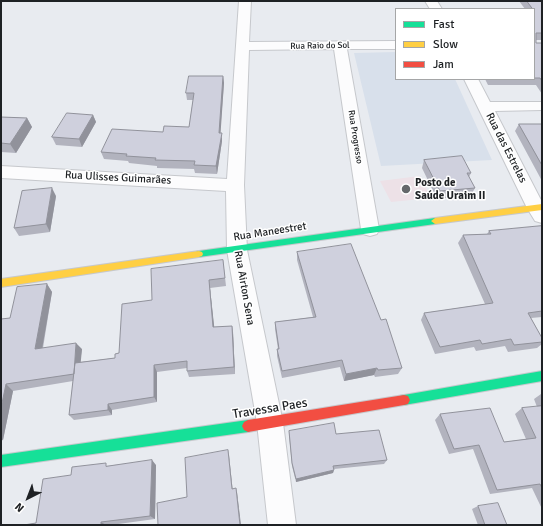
<!DOCTYPE html>
<meta charset="utf-8">
<style>
body{margin:0}
#map{position:relative;width:543px;height:526px;overflow:hidden;background:#e8ebf0;font-family:Signika,sans-serif}
canvas{display:block}
.frame{position:absolute;inset:0;border:2px solid #1e2124;pointer-events:none}
.legend{position:absolute;left:395px;top:8px;width:140px;height:72px;box-sizing:border-box;background:#fff;border:1px solid #a5a6a7;margin:0;padding:5px 7px;list-style:none;font-size:12px;color:#1e2124}
.legend li{display:flex;align-items:center;gap:8px;height:20px}
.legend b{width:20px;border:1px solid #a5a6a7}
.north{position:absolute;left:8px;top:478px;width:40px;height:40px;-webkit-text-stroke:3px #fff;paint-order:stroke;rotate:222deg;font-size:11px;font-weight:700;line-height:16px;text-align:center;color:#1e2124}
.north::after{content:'';display:block;margin:auto;width:14px;height:18px;background:#1e2124;clip-path:polygon(50% 0,100% 100%,50% 72%,0 100%)}
</style>
<div id="map">
<canvas width="543" height="526"></canvas>
<div class="frame"></div>
<ul class="legend">
<li><b style="height:5px;background:#16e098"></b>Fast</li>
<li><b style="height:5px;background:#ffcf43"></b>Slow</li>
<li><b style="height:5px;background:#f24e42"></b>Jam</li>
</ul>
<div class="north">N</div>
</div>
<script>
const g = document.querySelector('canvas').getContext('2d');
g.lineJoin = 'round';
function fill(path, color) { g.fillStyle = color; g.fill(path, 'evenodd'); }
function stroke(path, color, width, dash) { g.strokeStyle = color; g.lineWidth = width; g.lineCap = dash ? 'butt' : 'round'; g.setLineDash(dash || []); g.stroke(path); }
function drawText(font, color, halo, rows, align = 'center') {
  g.font = font + ' Signika,sans-serif'; g.lineWidth = 3; g.setLineDash([]); g.textBaseline = 'middle'; g.strokeStyle = halo; g.fillStyle = color; for (const [text, x, y, turn = 0] of rows) {
    g.save(); g.translate(x, y); g.rotate((+turn || 0) * Math.PI / 180); g.textAlign = isNaN(turn) ? turn : align; if (halo) g.strokeText(text, 0, 0); g.fillText(text, 0, 0); g.restore();
  }
}
fill(new Path2D(`
 M396,52V79H455L492,160L381,166L354,53Z`), '#d8e0eb');
fill(new Path2D(`
 M420,176L431,198L391,202L380,181Z`), '#ede1e7');
const street = new Path2D(`
 M239,1H251L249,42L396,41V49H347L379,229L377,234L370,236L363,234L361,229L334,49L249,50L244,185L247,250L283,423L296,525H268L257,423L227,250L226,191L1,178V166L227,179Z
 M425,1H437L442,9H430Z
 M464,79H478L490,102H542V110L495,111L542,202V223L535,221L527,208Z`);
const fast = new Path2D(`
 M435,218L439,221L435,224L199,257L196,256L195,254L196,252L199,251Z
 M542,371V381L404,405L400,404L398,400L400,396L404,395Z
 M248,420L252,422L254,426L252,430L248,432L1,467V455Z`);
const slow = new Path2D(`
 M542,204V210L435,224L431,221L435,218Z
 M199,251L202,252L203,254L202,256L199,257L1,287V279Z`);
const jam = new Path2D(`
 M404,395L408,396L410,400L408,404L404,405L248,432L244,430L242,426L244,422L248,420Z`);
stroke(street, '#c6c8cc', 2);
stroke(fast, '#c6c8cc', 2);
stroke(slow, '#c6c8cc', 2);
stroke(jam, '#c6c8cc', 2);
fill(street, '#fcfcfd');
fill(fast, '#16e098');
fill(slow, '#ffcf43');
fill(jam, '#f24e42');
fill(new Path2D(`
 M519,1H542V40H536V43H542V94L536,85H488L485,79H534V9H525Z
 M223,76L224,83L220,133L222,141L217,174L195,173L194,169L157,168V166L129,163L128,161L104,159L101,152L163,132L189,127L193,100H187L186,93Z
 M93,115L96,122L82,147L56,145L52,137Z
 M1,117L27,118L32,127L16,153L1,152Z
 M519,124H542V181L515,131Z
 M424,160L471,173L469,177L475,188L471,195L437,199L422,168Z
 M56,196L50,232L19,236L14,228Z
 M542,226V317L531,318L542,338V344L537,348L508,352L505,346L476,351L474,347L435,354L421,320L424,313L485,304L458,243L463,235L487,234L489,231Z
 M297,252L381,320L402,368L398,374L375,377L374,375L344,381L340,367L282,378L277,356V349H278L275,329V322L313,317L297,260Z
 M223,260L226,286L210,288L214,327L232,326L233,332L235,374L189,377L187,371V368L157,372V402L112,410V415L74,420L69,415L73,381L13,391L3,440L1,441V319L10,318L47,284L52,292L43,348L82,349L80,362L115,358L119,353L152,300Z
 M541,394H542V509L532,488L490,494L473,449L449,454L435,420L440,414L504,442L526,439L515,414L522,408L537,407L534,399Z
 M289,431L387,460L384,464L334,469L333,473L296,482L292,466L289,435Z
 M156,465L155,519L111,525H24L36,523L71,475L109,466Z
 M478,506L507,525H478L472,509Z`), '#b2b3be');
fill(new Path2D(`
 M223,76L224,83L220,141L219,133Z
 M93,115L96,122L82,147L79,139Z
 M27,118L32,127L16,153L10,144Z
 M222,133V141L217,174L216,166Z
 M52,188L56,196L50,232L46,224Z
 M209,280L210,288L215,334L213,327Z
 M47,284L52,292L41,355L35,349Z
 M232,326L233,332L235,374L234,367Z
 M76,343L82,349L79,380L74,374Z
 M154,365L157,372V402L154,397Z
 M377,368L374,375L344,381L346,374Z
 M6,384L13,391L3,440L1,439V408Z
 M108,404L112,410V415L108,410Z
 M228,450L229,455L233,493L232,489Z
 M152,460L156,465L155,519L150,516Z
 M334,470L333,473L296,482V479Z
 M236,488L237,492L241,525H240Z
 M101,522L106,525H101Z`), '#91929b');
const building = new Path2D(`
 M527,1H542V33H536V43H542V81L540,78H534V9H533Z
 M189,76H223L219,133H222L216,166L194,165L195,161L155,160L156,158L126,156L127,154L101,152L112,129L163,132L164,126L189,127L194,93H186Z
 M67,113L93,115L79,139L52,137Z
 M1,117L27,118L10,144L1,143Z
 M519,124H542V165Z
 M462,156L471,173H467L475,188L440,191L424,160Z
 M52,188L46,224L14,228L22,191Z
 M542,226V311L528,313L542,338V342L514,345L511,339L482,344L480,340L440,347L424,313L493,303L463,235L491,234L489,231Z
 M351,244L381,320L386,319L402,368L378,370L377,368L346,374L342,360L282,371L277,349H279L275,322L316,317L297,252Z
 M223,260L225,278L209,280L213,327L232,326L234,367L187,371V361L154,365V397L108,404V410L69,415L75,363L115,358V354L119,353L122,304L152,300L151,269Z
 M47,284L35,349L76,343L74,374L6,384L1,408V319L10,318L17,287Z
 M542,406V488L540,484L497,490L479,445L454,449L440,414L490,408L504,442L536,438L522,408Z
 M334,423L336,434L379,430L387,460L333,466L334,470L296,479L292,463L289,431Z
 M228,450L232,489L236,488L240,525H158L157,503L187,497L185,458Z
 M152,460L150,516L101,522V525H24L36,523L43,479L71,475L72,467L106,463V466Z
 M498,503L507,525H485L478,506Z`);
fill(building, '#cfd0dd');
stroke(building, '#91929b', 1);
for (const [x, y, r, color] of [
 [406,189,5,"#65686b"]
]) { const dot = new Path2D(); dot.arc(x, y, r, 0, 2 * Math.PI); g.fillStyle = color; g.fill(dot); stroke(dot, '#fff', 1.5); }
drawText('9px', '#1e2124', '#fff', [
 ["Rua Raio do Sol",320,46,-1],
 ["Rua Progresso",355,137,81]
]);
drawText('11px', '#1e2124', '#fff', [
 ["Rua das Estrelas",506,148,63],
 ["Rua Ulisses Guimarães",118,178,3],
 ["Rua Maneestret",270,232,-9],
 ["Rua Airton Sena",244,288,80]
]);
drawText('bold 11px', '#1e2124', '#fff', [
 ["Posto de",415,183],
 ["Saúde Uraim II",415,196]
], 'left');
drawText('13px', '#1e2124', '#fff', [
 ["Travessa Paes",270,409,-9]
]);
</script>
